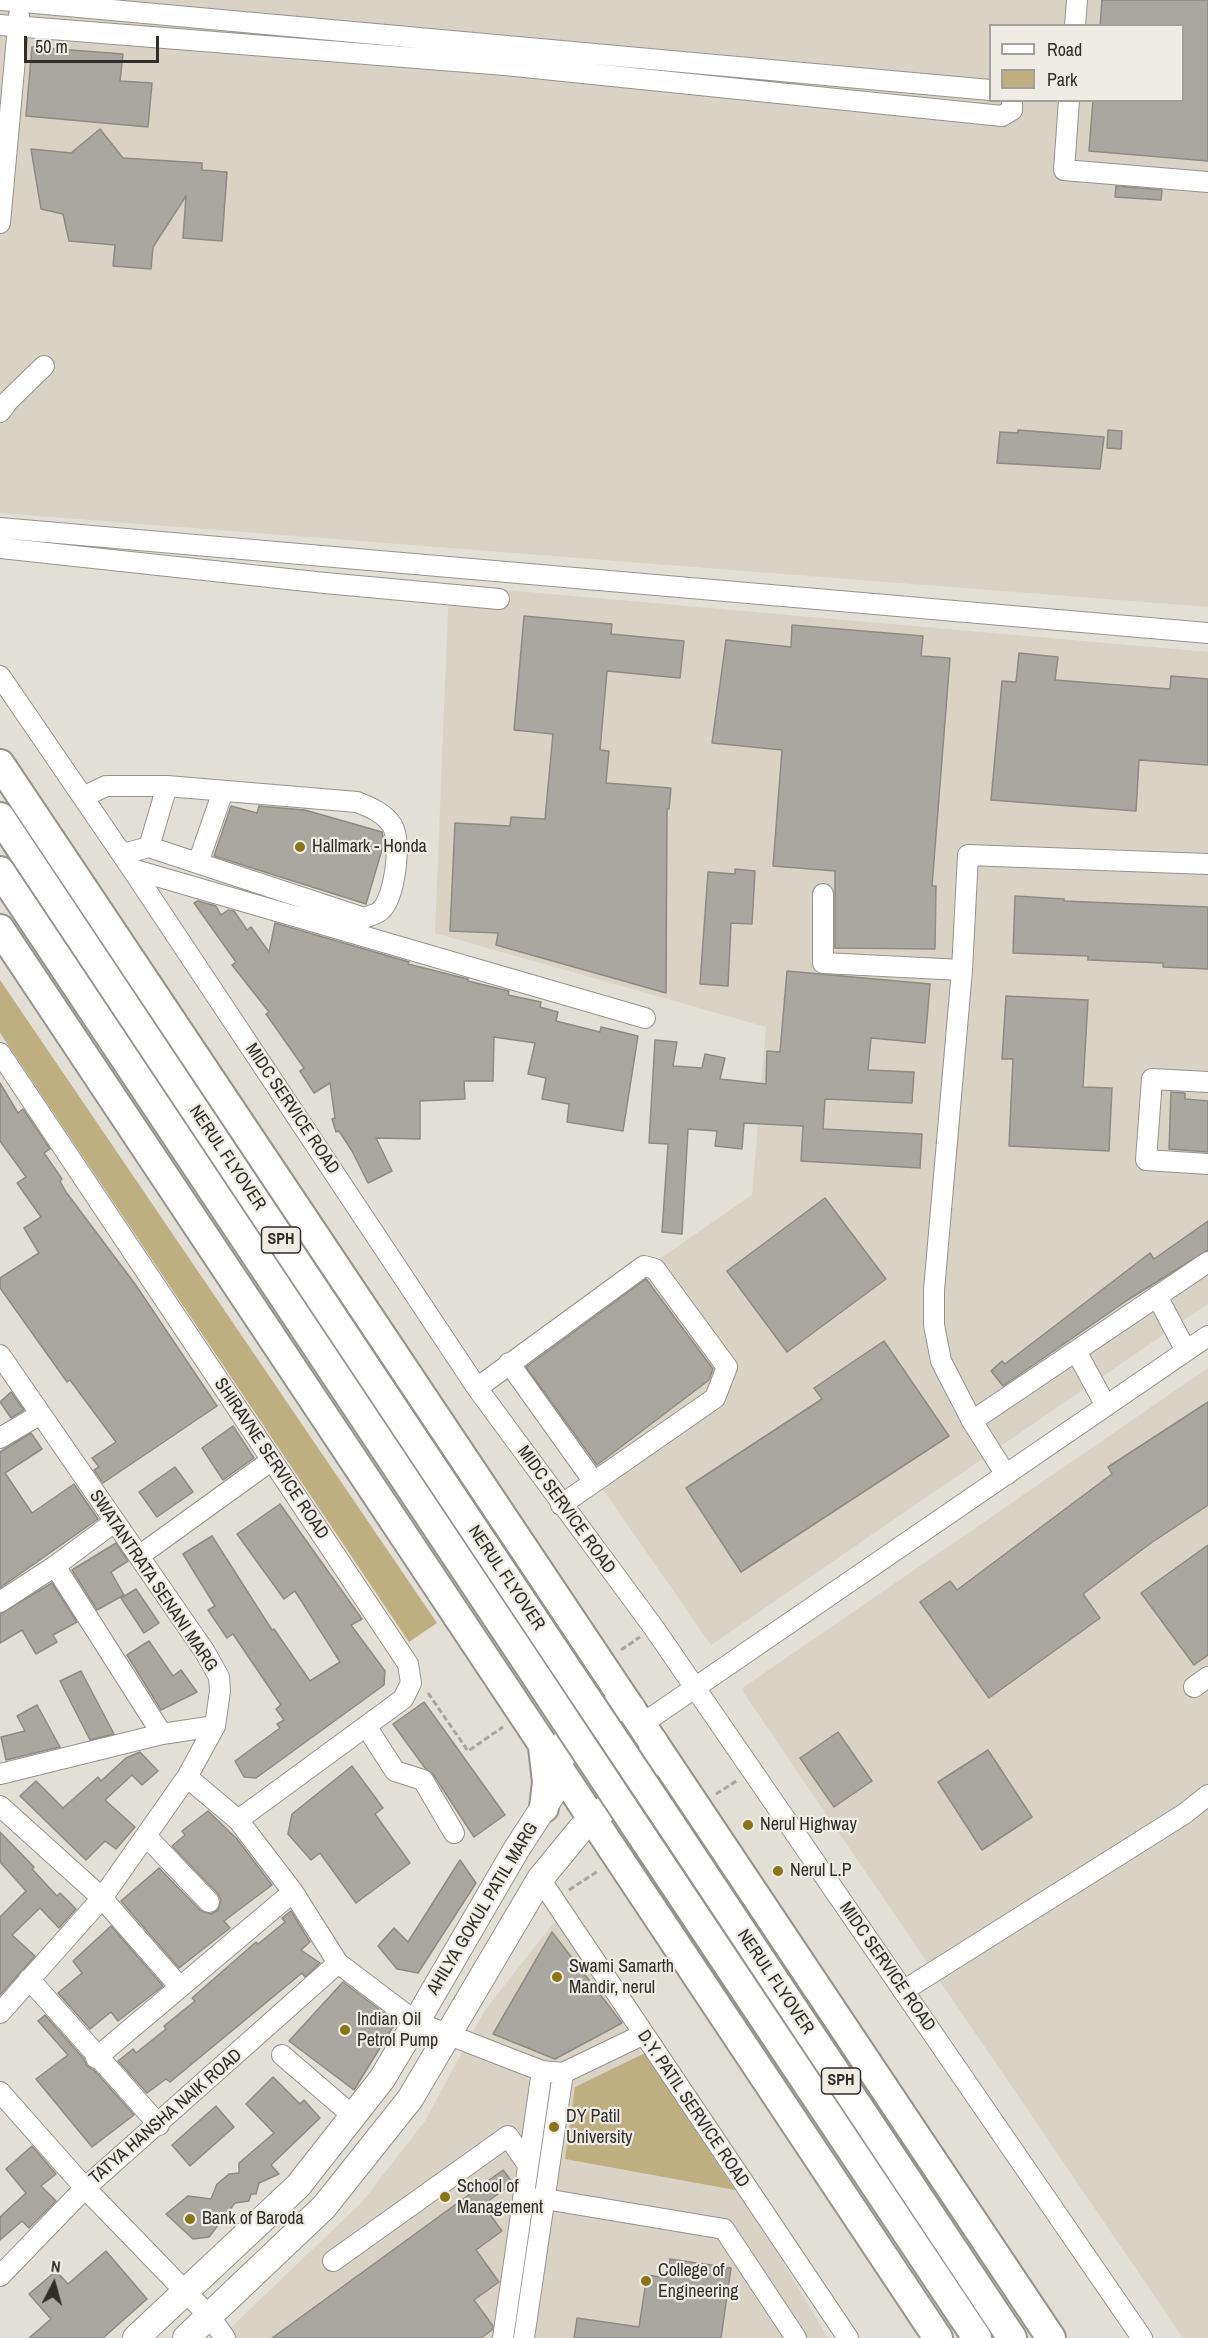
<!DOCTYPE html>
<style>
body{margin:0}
#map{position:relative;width:1208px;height:2338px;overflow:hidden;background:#e2dfd7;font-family:"Archivo Narrow",sans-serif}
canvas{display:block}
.legend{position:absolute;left:989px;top:24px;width:195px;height:78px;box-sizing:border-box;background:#efece5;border:2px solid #a2a09b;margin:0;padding:8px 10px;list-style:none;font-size:18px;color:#2f2e2b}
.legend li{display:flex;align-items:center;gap:12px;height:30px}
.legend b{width:30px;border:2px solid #a2a09b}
.north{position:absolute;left:24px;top:2254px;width:60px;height:60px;-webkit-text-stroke:4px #efece5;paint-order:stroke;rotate:6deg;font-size:16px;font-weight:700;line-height:24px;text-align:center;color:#2f2e2b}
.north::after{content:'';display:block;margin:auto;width:21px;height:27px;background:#2f2e2b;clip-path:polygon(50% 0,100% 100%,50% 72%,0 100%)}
.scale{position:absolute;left:24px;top:36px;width:135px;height:27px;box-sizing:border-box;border:3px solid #2f2e2b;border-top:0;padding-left:8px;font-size:18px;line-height:21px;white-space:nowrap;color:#2f2e2b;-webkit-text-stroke:4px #efece5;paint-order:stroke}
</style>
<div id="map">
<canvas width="1208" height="2338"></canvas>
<ul class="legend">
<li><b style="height:8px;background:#fff"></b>Road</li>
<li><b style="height:16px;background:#beaf81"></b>Park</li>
</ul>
<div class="north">N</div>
<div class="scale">50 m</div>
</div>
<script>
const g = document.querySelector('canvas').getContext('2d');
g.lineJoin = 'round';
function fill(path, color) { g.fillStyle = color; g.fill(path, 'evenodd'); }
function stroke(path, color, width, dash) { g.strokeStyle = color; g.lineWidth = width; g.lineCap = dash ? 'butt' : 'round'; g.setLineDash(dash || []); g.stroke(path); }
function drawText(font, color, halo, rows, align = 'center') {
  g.font = font + ' "Archivo Narrow",sans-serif'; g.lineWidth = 4.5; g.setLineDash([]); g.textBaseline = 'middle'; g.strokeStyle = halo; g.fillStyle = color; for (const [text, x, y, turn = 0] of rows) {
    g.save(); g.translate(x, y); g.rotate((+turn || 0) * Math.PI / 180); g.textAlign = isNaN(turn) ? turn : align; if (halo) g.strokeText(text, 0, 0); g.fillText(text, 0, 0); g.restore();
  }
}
fill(new Path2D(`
 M0,0H1208V607L0,513ZM990,26H1182V100H990Z
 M449,585L1208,652V1304L711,1645L513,1360L752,1195L766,1027L435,933Z
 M1208,1368V2338H1183L741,1689Z
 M556,1920L693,2134L754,2214L828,2338H220L362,2202L425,2121L485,2010Z`), '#d8d3c4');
fill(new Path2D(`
 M0,980L437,1623L409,1642L0,1033Z
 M645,2053L735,2190L565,2159L575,2087Z`), '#beaf81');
const building = new Path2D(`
 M1102,0H1208V161L1089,151L1093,100H1182V26H1100Z
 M32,47L123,54L120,81L152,83L148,127L26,116Z
 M100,129L123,158L202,163V170L227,172L222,241L183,238L186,196L153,247L151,269L113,266L115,245L69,241L63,214L41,209L31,149L71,153Z
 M1116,186L1162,190L1161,200L1115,197Z
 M1018,430L1104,437L1100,469L997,463L1000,432L1018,433Z
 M1108,430L1122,431L1121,449L1107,448Z
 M524,616L612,624L611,634L684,641L680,678L607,671L600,750L609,751L606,783L671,788L669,809H667L666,993L496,945L498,933L450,931L455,823L510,826L511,817L545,819L553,734L514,730Z
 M792,625L923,636L921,656L950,658L932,886H936L935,949L835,948V871L773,866L782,750L712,743L726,640L791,647Z
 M1019,653L1058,657L1055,680L1170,689L1171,676L1208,679V765L1139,760L1136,811L991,800L1002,681L1016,682Z
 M231,806L257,813L259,806L305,810L382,832L384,843L366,904L214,856Z
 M735,869L755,871L752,924L731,923L728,986L700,984L708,872L735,874Z
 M1015,896L1064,899V901L1208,907V969L1163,967V963L1088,960V956L1013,953Z
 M198,901L216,906L221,915L228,910L234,911L247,930L251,927L269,952L275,923L409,962L408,964L468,979V981L509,991L508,995L541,1002L540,1007L558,1012L556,1021L600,1032L601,1027L638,1036L623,1131L567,1122L569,1104L542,1099L546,1078L528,1074L535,1043L494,1037L493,1081H464L465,1099L420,1101V1139L376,1138L392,1171L368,1183L352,1151L339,1131L336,1132L332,1119L335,1118L330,1083L314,1093L300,1071L304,1068L266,1014L269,1012L232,965L236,962L194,903Z
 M787,971L930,984L925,1043L871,1038L868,1070L914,1072L912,1103L825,1099L823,1129L922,1134L920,1168L801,1161L803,1126L744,1123L742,1149L715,1146L717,1131L688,1129L682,1234L662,1232L668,1144L649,1143L655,1040L677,1042L673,1066L702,1068L705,1054L725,1058L720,1079L766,1084L767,1051L780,1052Z
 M1006,996L1088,1000L1083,1087L1112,1088L1109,1151L1009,1146L1013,1059H1002Z
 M0,1083L18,1113L23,1109L50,1149L44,1153L62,1179L60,1181L66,1192L135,1284L217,1406L103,1483L94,1470L99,1467L92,1458L116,1442L70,1380L67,1382L0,1288V1278L39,1253L24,1228L41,1217L17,1183L26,1177L0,1141Z
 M1171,1092L1185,1093V1099L1208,1101V1152L1169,1149Z
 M825,1198L886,1279L787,1352L727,1271Z
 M1208,1221V1250L1129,1299L1003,1386L991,1371L1002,1361L1005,1364L1150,1253L1154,1259Z
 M646,1279L713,1369L709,1380L597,1465L526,1367Z
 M884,1341L949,1436L741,1572L686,1488L822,1399L814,1388Z
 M11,1392L24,1410L11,1418L0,1402Z
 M1208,1402V1505L1151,1543L1083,1594L1100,1618L989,1698L920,1602L950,1581L957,1590L1112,1474L1108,1467Z
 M233,1426L254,1458L223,1480L202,1448Z
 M31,1433L42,1449L5,1473L32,1513L74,1484L98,1519L0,1588V1452Z
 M175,1467L193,1492L157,1517L139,1492Z
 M280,1504L362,1619L351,1625L385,1671L384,1685L256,1778L244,1777L235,1761L280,1728L277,1724L284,1720L276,1709L281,1705L233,1634L227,1638L208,1610L215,1606L183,1554L212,1536L272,1630L274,1629L310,1681L340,1662L295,1591L284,1599L237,1534Z
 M116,1543L128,1561L111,1572L124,1595L97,1610L72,1570Z
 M1208,1545V1655L1194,1665L1141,1593Z
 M52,1583L77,1622L53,1635L57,1642L36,1654L22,1630L0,1643V1614Z
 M136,1589L159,1623L144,1633L121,1598Z
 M149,1641L173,1676L181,1670L197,1692L161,1710L127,1655Z
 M81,1671L114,1734L90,1740L60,1681Z
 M424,1702L505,1815L474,1837L433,1774L425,1768L393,1724Z
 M37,1705L60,1747L6,1760L1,1737L25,1731L17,1716Z
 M838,1732L872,1781L834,1807L800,1758Z
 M988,1750L1032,1817L982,1850L938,1782Z
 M140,1752L158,1771L142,1785L132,1775L105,1800L135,1827L116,1849L105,1841L86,1860L20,1796L36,1781L63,1808L98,1777L101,1781L126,1758Z
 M352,1766L383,1808L375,1814L410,1863L356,1903L320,1853L311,1860L288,1834L292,1814Z
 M208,1811L237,1839L272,1885L224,1921L230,1928L179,1968L121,1901L159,1868L201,1911L211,1914L218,1910L221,1900L218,1894L172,1846L185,1835L182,1831Z
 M0,1832L34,1867L32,1869L57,1896L60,1893L76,1909L59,1928L40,1908L12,1935L35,1956L0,1995V1917L26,1891L0,1862Z
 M460,1860L476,1883L418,1973L397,1969L378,1946L394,1928L408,1942Z
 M291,1911L310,1942L301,1950L320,1963L305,1977L302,1973L170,2082L166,2079L147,2093L118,2061L133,2049L136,2053L166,2029L164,2026L195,2001L192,1998L256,1942L258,1944L285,1922L282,1918Z
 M111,1926L163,1986L118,2021L111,2012L90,2029L58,1993L82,1973L73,1961Z
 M552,1932L622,2023L555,2059L493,2034Z
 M343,1982L396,2022L354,2090L289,2041Z
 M45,2015L84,2059L87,2066L94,2070L134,2115L92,2147L36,2079L68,2055L38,2021Z
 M273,2077L300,2104L304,2100L320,2118L271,2165L279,2174L259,2183L256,2194H251L249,2201L235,2203L209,2237L193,2239L166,2214L188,2196L211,2199L217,2184L229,2174L239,2173V2163L274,2133L246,2104Z
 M216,2106L234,2127L190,2166L172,2145Z
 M32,2146L56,2174L41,2186L56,2201L29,2228L22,2221L0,2240V2217L26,2193L6,2169Z
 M503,2170L513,2183L483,2205L502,2231L476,2250L499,2282L474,2300L493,2326L492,2330L481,2338H272Z
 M106,2251L147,2299L103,2338H29L51,2319L29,2294L56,2271L68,2284Z
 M670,2259L731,2268L721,2338H574L577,2318L639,2327L647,2275L667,2278Z`);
fill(building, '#aaa7a0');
stroke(building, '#8d8b84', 1.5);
const minor = new Path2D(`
 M2,0L990,90
 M0,25L505,65L1002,116L1012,110V100
 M1075,26L1077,0
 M1069,100L1064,170L1208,182
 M0,223L19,15
 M0,412L9,400L44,366
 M0,528L1208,633
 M0,548L325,583L499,599
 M0,676L132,869L477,1388L654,1628L1142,2338
 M83,797L106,786H167L357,802C370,807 384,813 392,825C402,841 395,897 381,910C378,914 369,916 364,918L149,847L123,854
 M149,847L167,786
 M198,863L223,791
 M132,869L645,1018
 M823,894V963L962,970
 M0,1053L408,1664L411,1683L403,1699L238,1820
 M1208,1082L1152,1079L1146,1160L1208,1164
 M1157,1296L1186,1351
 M1076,1351L1106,1406
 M0,1355L205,1652L219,1677L220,1691L215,1726L187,1777L102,1898L0,2013
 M509,1363L594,1482
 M477,1388L644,1266L655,1269L727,1367L715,1398L561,1505
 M972,1421L1208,1262
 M0,1438L39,1415
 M1006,1475L972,1421L941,1361L934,1325V1290L962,970L968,855L1208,864
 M139,1556L272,1460
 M55,1566L113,1523
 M0,1602L55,1566L162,1734
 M1194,1687L1208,1677
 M642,1724L1208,1336
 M366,1726L395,1771L423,1780L454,1833
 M0,1774L162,1734L215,1726
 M187,1777L238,1820L293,1892L338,1963L416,2022L542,2071L563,2073L642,2035
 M0,1806L102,1898L179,1986
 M146,1836L209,1902
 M540,1879L848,2338
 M29,1979L159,2125
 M903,1991L1184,1814L1208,1795
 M282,2055L353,2116
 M96,2058L293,1892
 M0,2092L85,2188L210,2317L225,2338
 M523,2198L545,2199L724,2229L796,2338
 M333,2261L508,2136L528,2165
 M0,2276L85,2188L338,1963
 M503,2338L542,2071
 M524,2338L563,2073`);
const major = new Path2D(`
 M136,2338L298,2186L382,2079L416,2022L516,1850L551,1796L567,1738L591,1715L612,1708H632
 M186,2338L324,2207L410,2099L540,1879L581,1829L639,1781L650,1763L654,1741`);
const highway = new Path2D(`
 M0,764L1051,2338
 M0,817L563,1663
 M0,871L538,1679
 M0,929L938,2338
 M543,1747L547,1782L544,1808
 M670,1823L1012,2338
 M644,1839L977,2338`);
stroke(minor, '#95938c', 22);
stroke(major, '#95938c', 28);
stroke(highway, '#95938c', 32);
stroke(new Path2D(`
 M621,1650L640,1637
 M428,1693L468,1751L503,1727
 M716,1794L738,1780
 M569,1890L598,1871`), '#a8a59f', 3, [6, 3]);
stroke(minor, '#fff', 20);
stroke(major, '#fff', 26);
stroke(highway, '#fff', 28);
const highwayBridge = new Path2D(`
 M563,1663L670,1823
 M538,1679L644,1839`);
stroke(highwayBridge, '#95938c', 32, []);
stroke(highwayBridge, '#fff', 28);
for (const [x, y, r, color] of [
 [300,847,6,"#8c7316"],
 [748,1825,6,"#8c7316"],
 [778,1871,6,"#8c7316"],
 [557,1977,6,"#8c7316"],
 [345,2030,6,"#8c7316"],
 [554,2127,6,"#8c7316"],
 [445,2197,6,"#8c7316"],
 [190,2219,6,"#8c7316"],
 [646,2281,6,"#8c7316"]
]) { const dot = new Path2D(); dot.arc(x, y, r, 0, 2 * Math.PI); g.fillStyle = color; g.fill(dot); stroke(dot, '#efece5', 2); }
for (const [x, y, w] of [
 [281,1240,39],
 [841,2081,39]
]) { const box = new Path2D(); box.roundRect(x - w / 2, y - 13, w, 26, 4.5); g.fillStyle = '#efece5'; g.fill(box); stroke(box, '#2f2e2b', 1.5); }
drawText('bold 16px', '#2f2e2b', null, [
 ["SPH",281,1240],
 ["SPH",841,2081]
]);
drawText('18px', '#2f2e2b', '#efece5', [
 ["Hallmark - Honda",312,847],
 ["Nerul Highway",760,1825],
 ["Nerul L.P",790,1871],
 ["Swami Samarth",569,1967],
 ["Mandir, nerul",569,1988],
 ["Indian Oil",357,2020],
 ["Petrol Pump",357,2041],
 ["DY Patil",566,2117],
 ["University",566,2138],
 ["School of",457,2187],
 ["Management",457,2208],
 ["Bank of Baroda",202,2219],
 ["College of",658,2271],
 ["Engineering",658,2292]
], 'left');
drawText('18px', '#2f2e2b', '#efece5', [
 ["MIDC SERVICE ROAD",292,1109,56],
 ["NERUL FLYOVER",227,1158,56],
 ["SHIRAVNE SERVICE ROAD",271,1459,56],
 ["MIDC SERVICE ROAD",566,1510,54],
 ["NERUL FLYOVER",506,1578,56],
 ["SWATANTRATA SENANI MARG",153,1581,56],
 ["AHILYA GOKUL PATIL MARG",483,1909,-59],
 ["MIDC SERVICE ROAD",887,1967,55],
 ["NERUL FLYOVER",775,1982,56],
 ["D.Y. PATIL SERVICE ROAD",693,2109,56],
 ["TATYA HANSHA NAIK ROAD",166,2117,-41]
]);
</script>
